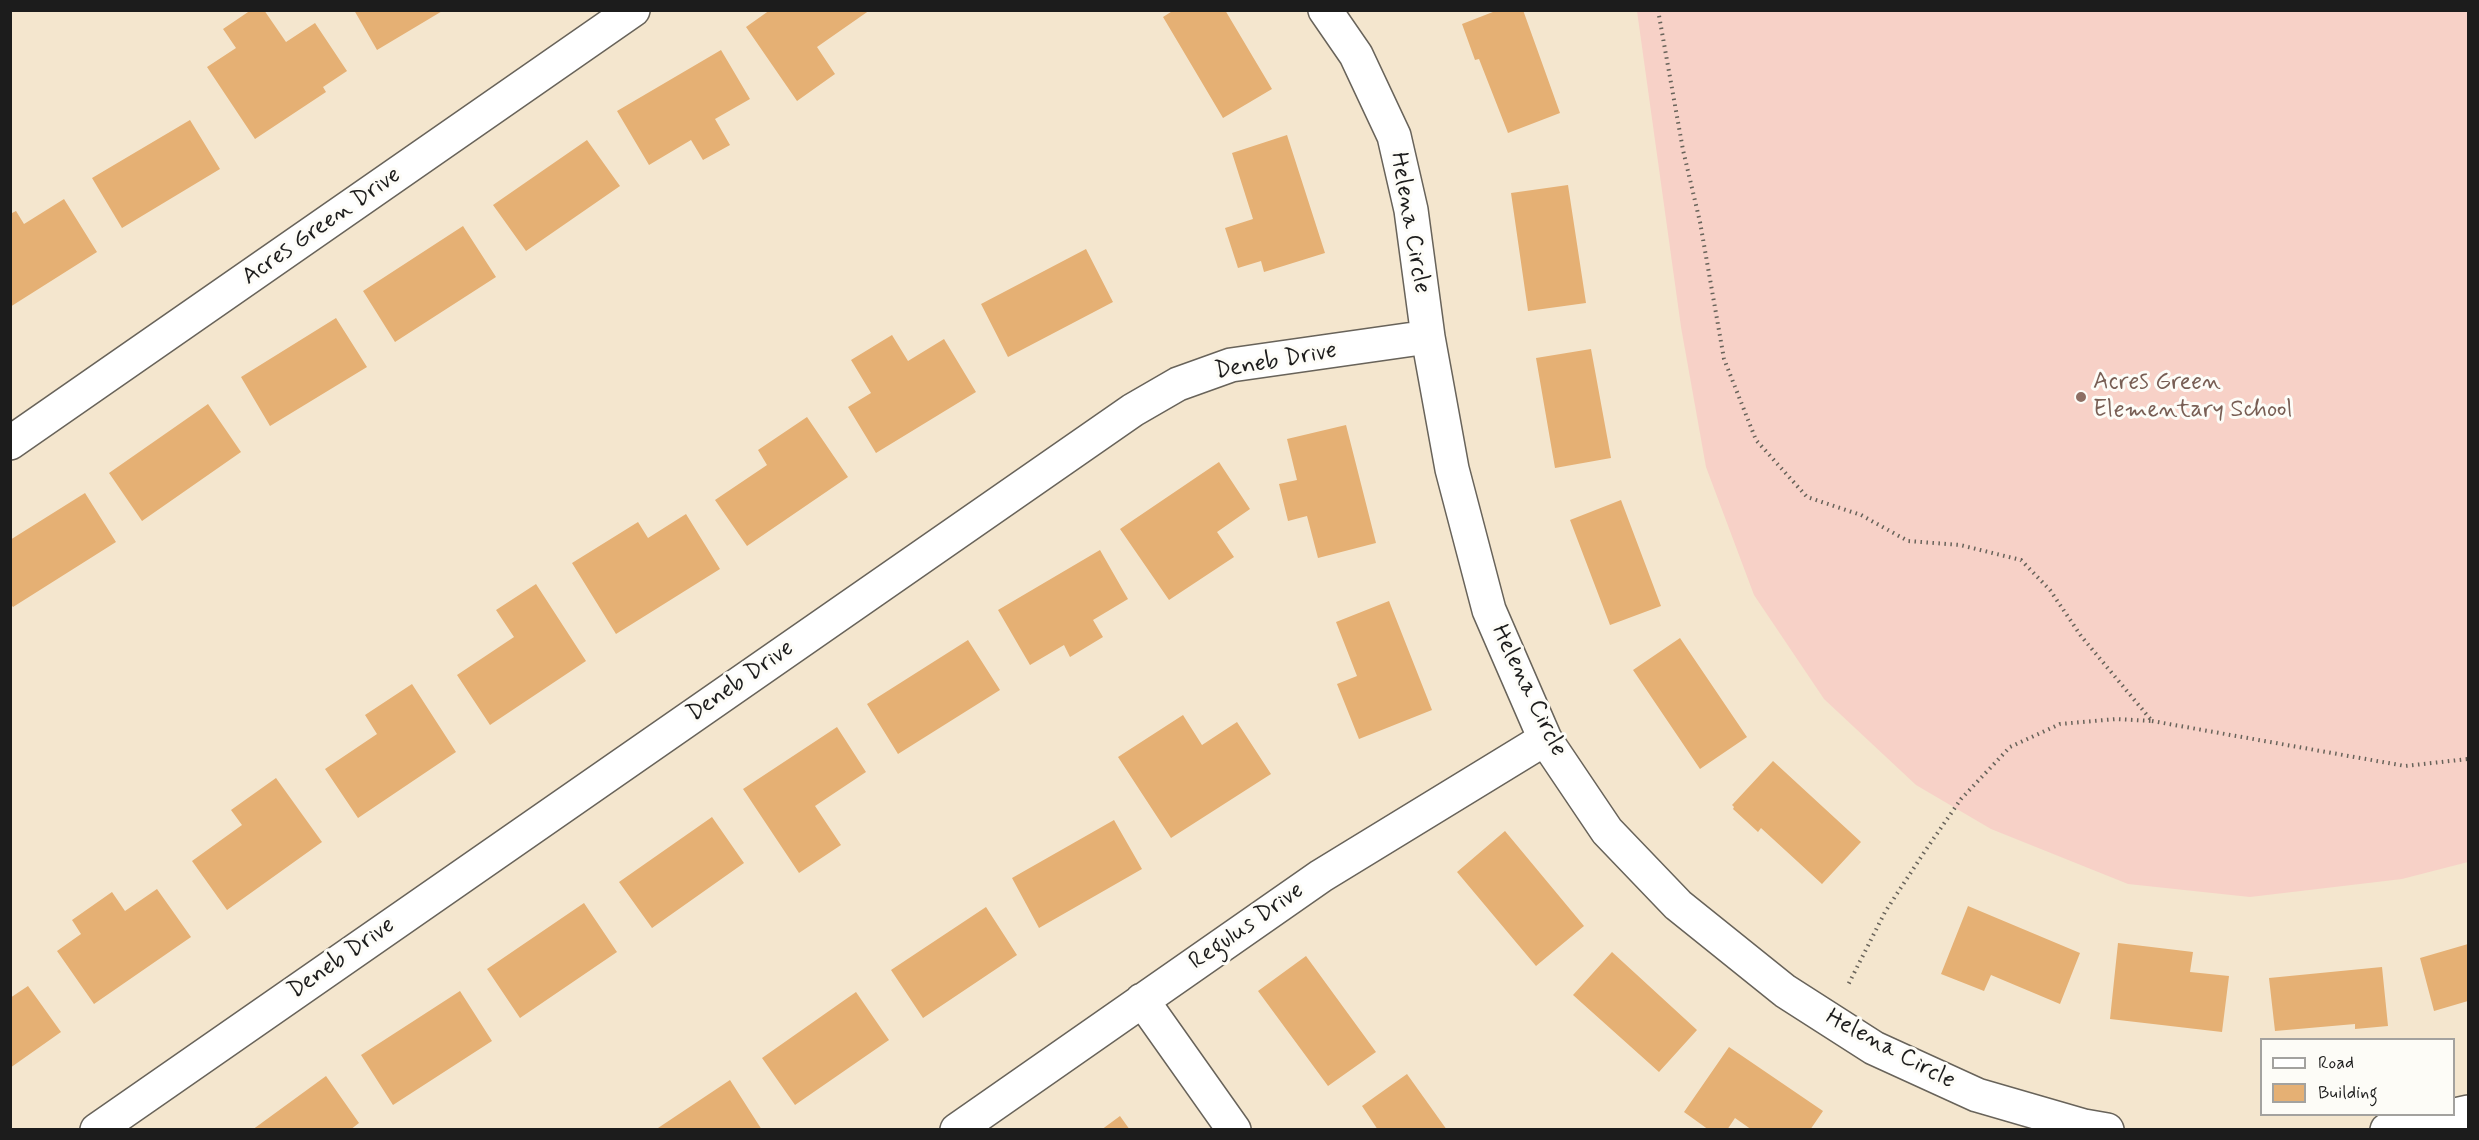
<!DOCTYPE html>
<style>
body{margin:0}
#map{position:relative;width:2479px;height:1140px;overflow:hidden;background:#f4e6ce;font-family:Mynerve,sans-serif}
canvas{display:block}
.frame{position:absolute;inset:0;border:12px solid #1c1c1c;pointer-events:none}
.legend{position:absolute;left:2260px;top:1038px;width:195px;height:78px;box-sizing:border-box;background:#fdfcf7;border:2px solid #a3a29f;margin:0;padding:8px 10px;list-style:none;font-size:18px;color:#1c1c1c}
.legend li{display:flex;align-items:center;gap:12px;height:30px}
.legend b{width:30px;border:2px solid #a3a29f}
</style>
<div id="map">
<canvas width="2479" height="1140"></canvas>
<div class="frame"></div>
<ul class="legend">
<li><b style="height:8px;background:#fff"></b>Road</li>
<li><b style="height:16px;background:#e5b074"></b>Building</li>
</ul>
</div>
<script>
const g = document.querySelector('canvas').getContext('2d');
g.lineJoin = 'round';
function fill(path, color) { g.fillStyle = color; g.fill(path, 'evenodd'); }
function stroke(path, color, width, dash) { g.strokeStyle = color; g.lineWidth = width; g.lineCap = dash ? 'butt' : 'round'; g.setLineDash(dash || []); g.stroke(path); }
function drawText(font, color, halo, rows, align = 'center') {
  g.font = font + ' Mynerve,sans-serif'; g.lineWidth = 6; g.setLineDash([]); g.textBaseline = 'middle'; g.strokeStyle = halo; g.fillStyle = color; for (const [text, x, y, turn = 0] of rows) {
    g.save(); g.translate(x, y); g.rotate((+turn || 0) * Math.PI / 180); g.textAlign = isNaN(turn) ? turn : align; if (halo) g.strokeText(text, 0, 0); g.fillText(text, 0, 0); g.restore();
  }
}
fill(new Path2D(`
 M1637,11H2468V862L2402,879L2250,897L2128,884L1991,829L1916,785L1824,699L1754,595L1706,467L1681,327Z`), '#f7d1c7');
fill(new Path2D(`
 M251,10H264L286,42L315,23L347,71L323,87L326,92L255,139L207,67L236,48L223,29Z
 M354,10H444L377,50Z
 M770,10H870L817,47L835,74L797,101L746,27Z
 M1174,10H1225L1272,89L1223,118L1163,17Z
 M1498,10H1523L1560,113L1508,133L1479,59L1475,60L1462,24Z
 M721,50L750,99L715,119L730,145L703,160L691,140L649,165L617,111Z
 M190,120L220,169L122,228L92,178Z
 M1287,135L1325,253L1264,272L1261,261L1238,268L1225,228L1253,219L1232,153Z
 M587,140L620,186L526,251L493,205Z
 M1568,185L1586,303L1528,311L1511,193Z
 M64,199L97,252L10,307V214L16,211L24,224Z
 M463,226L496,277L395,342L363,291Z
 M1086,249L1113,302L1008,357L981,304Z
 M336,318L367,367L270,426L241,377Z
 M892,335L908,361L944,339L976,392L876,453L848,407L871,393L851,360Z
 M1591,349L1611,458L1555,468L1536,358Z
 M208,404L241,452L142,521L109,473Z
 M807,417L848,477L747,546L715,500L767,465L758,450Z
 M1346,425L1376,543L1318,558L1307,516L1288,521L1279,484L1297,480L1287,439Z
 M1219,462L1250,509L1217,532L1234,557L1169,600L1120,529Z
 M85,493L116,542L13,607L10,603V540Z
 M1621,500L1661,606L1610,625L1570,520Z
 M686,514L720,569L616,634L572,563L638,522L648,538Z
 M1100,550L1128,599L1093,620L1103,637L1070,657L1064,645L1030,665L998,610Z
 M536,584L586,661L490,725L457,675L514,637L496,610Z
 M1389,601L1432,710L1359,739L1337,684L1357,676L1336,622Z
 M1680,638L1747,737L1700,769L1633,670Z
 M968,640L1000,690L898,754L867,704Z
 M412,684L456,752L358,818L325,769L377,734L365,715Z
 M1183,715L1202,745L1237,722L1271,774L1171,838L1118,757Z
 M837,727L866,772L815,806L841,845L799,873L743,789Z
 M1773,761L1861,842L1822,884L1761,828L1758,832L1733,809L1734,807L1732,805Z
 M276,778L322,842L227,910L192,861L242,825L231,810Z
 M712,817L744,863L652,928L619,882Z
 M1114,820L1142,869L1039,928L1012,878Z
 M1505,831L1584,926L1536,966L1457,872Z
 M157,889L191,937L94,1004L57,951L81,934L72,920L112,892L125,911Z
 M584,903L617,952L520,1018L487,969Z
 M1968,906L2080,953L2060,1004L1991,975L1984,991L1941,974Z
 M986,907L1017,955L923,1018L891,970Z
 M2118,943L2193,952L2190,972L2229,976L2222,1032L2110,1019Z
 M2468,944V1001L2434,1011L2420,958Z
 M1612,952L1697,1030L1659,1072L1573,995Z
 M1306,956L1376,1052L1328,1086L1258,991Z
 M2382,967L2388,1026L2355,1029V1024L2275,1031L2269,978Z
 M28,986L61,1032L10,1068V998Z
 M460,991L492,1041L393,1105L361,1055Z
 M856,992L889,1040L795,1105L762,1058Z
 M1729,1047L1823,1111L1810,1130H1752L1735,1118L1727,1130H1709L1684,1112Z
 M1407,1074L1447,1130H1378L1362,1106Z
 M326,1076L359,1123L350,1130H252Z
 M730,1080L762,1130H655Z
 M1120,1116L1130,1130H1101Z`), '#e5b074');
const minor = new Path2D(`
 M1325,10L1356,55L1394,136L1411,210L1428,337L1452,469L1489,610L1545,739L1607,831L1678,905L1785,991L1874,1048L1977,1095L2084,1126L2107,1130
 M10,443L633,10
 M1142,1000L1234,1130
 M97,1130L1133,410L1178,384L1231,365L1428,337
 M957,1130L1321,876L1545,739
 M2387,1130L2468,1112`);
stroke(minor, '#68635a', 36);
stroke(new Path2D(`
 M1658,10L1683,150L1700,222L1724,359L1756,440L1807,497L1861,515L1908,541L1960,545L2021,560L2050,590L2081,636L2152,721L2116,719L2060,724L2010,747L1961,799L1925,851L1885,912L1847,987
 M2152,721L2405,766L2468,759`), '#68635a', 4, [1.5, 4.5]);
stroke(minor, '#fff', 33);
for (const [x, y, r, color] of [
 [2081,397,6,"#8d6e63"]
]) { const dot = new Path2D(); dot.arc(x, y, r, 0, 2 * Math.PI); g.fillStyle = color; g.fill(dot); stroke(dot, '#fdfcf7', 2); }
drawText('24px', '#1c1c1c', '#fdfcf7', [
 ["Helena Circle",1409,223,80],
 ["Acres Green Drive",322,227,-35],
 ["Deneb Drive",1276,362,-10],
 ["Deneb Drive",741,682,-35],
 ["Helena Circle",1528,691,64],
 ["Regulus Drive",1247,927,-35],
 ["Deneb Drive",342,959,-35],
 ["Helena Circle",1890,1050,28]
]);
drawText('24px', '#785e54', '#fdfcf7', [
 ["Acres Green",2093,383],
 ["Elementary School",2093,411]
], 'left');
</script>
